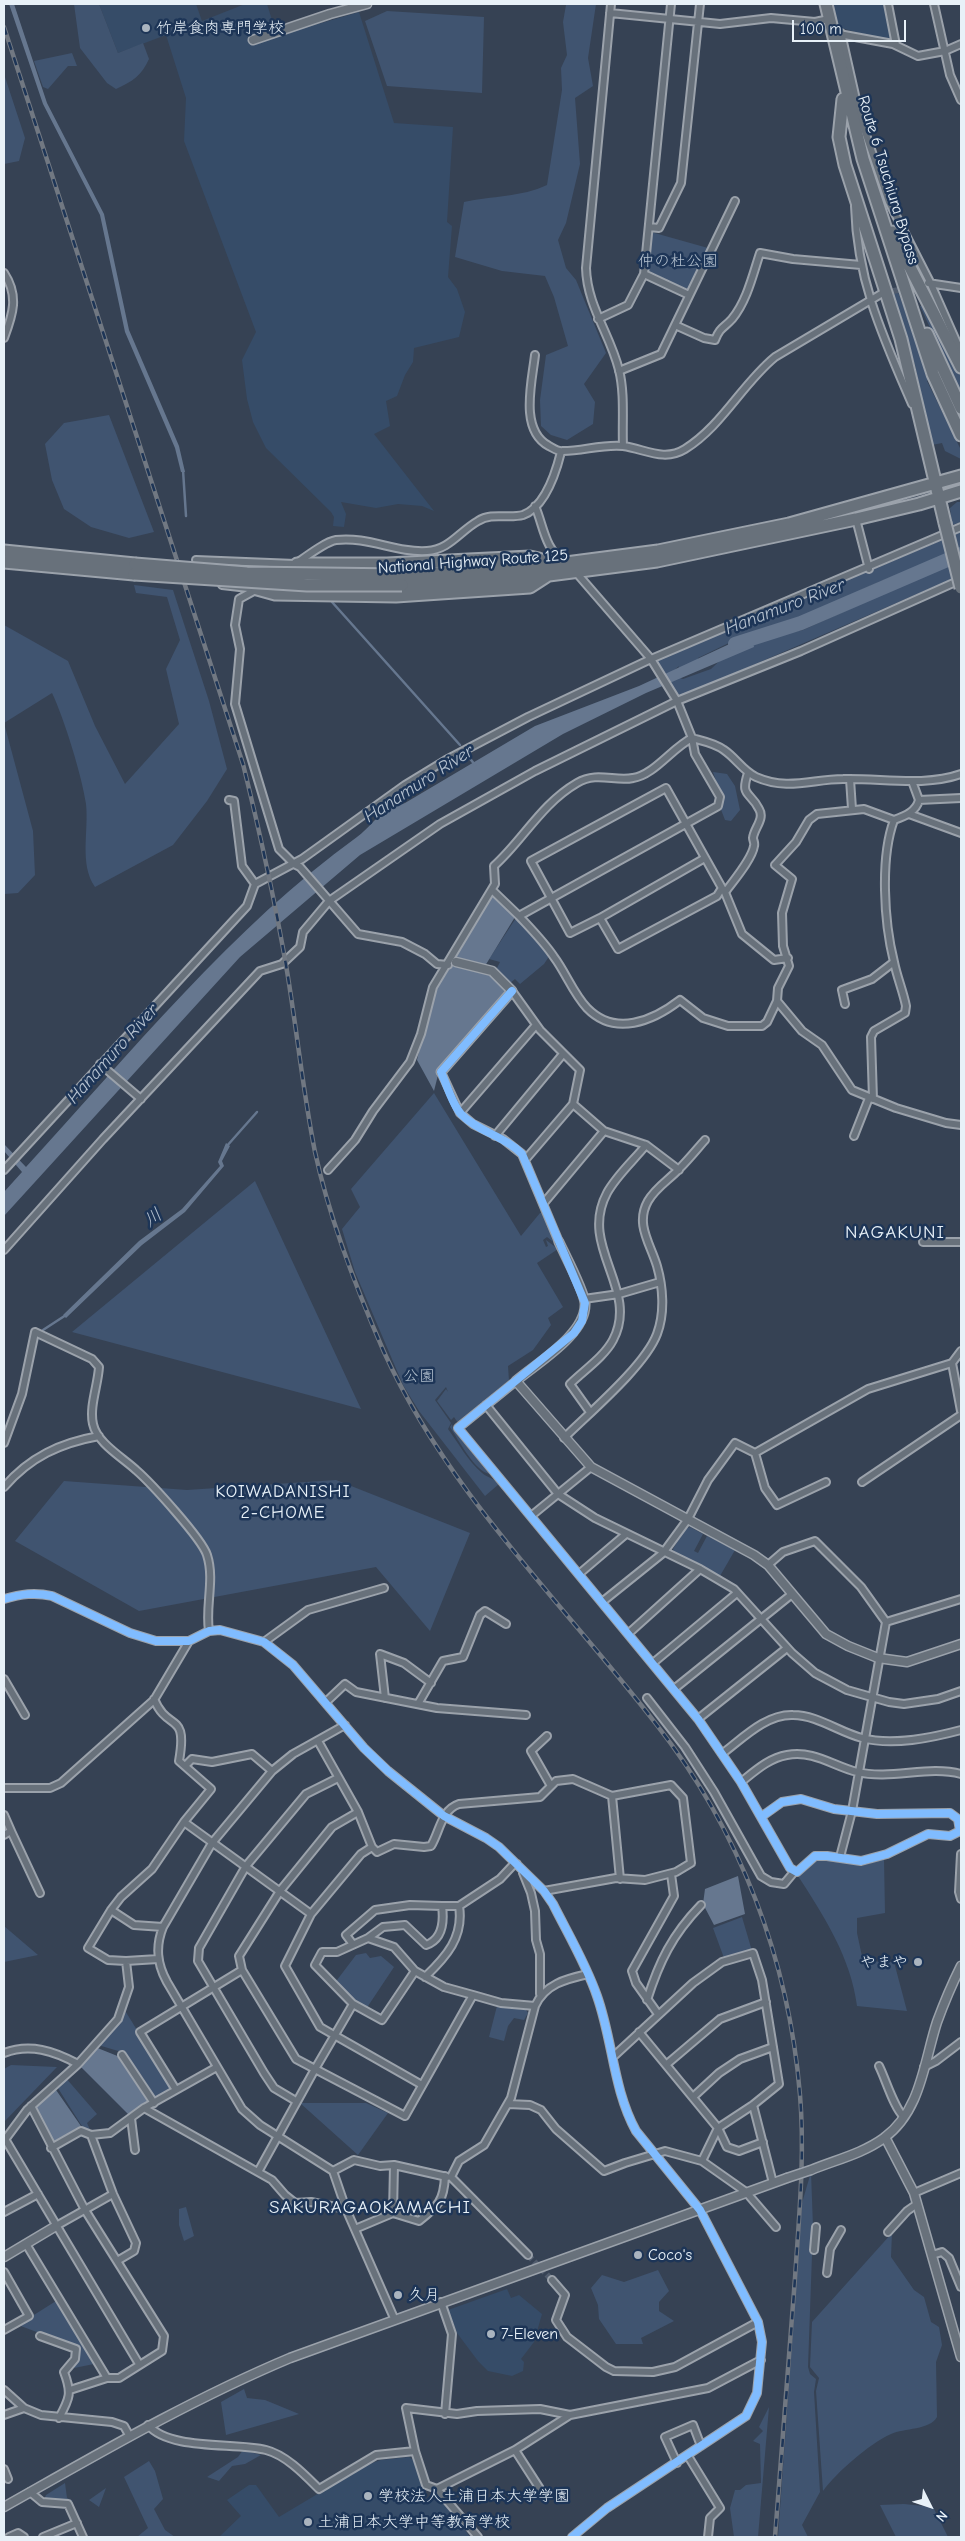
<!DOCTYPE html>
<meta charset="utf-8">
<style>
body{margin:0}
#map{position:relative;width:965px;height:2541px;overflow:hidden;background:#364254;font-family:"Comic Neue",sans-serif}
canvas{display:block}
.frame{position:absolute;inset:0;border:5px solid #e8f1f8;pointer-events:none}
.north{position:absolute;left:905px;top:2481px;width:50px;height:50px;-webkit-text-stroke:4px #1d3557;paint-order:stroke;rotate:131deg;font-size:14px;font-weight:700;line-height:20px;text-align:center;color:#e8f1f8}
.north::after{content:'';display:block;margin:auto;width:18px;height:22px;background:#e8f1f8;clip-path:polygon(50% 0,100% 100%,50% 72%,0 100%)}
.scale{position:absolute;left:792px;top:20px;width:114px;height:22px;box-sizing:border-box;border:2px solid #e8f1f8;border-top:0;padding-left:6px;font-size:15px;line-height:18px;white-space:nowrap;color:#e8f1f8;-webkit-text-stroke:4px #1d3557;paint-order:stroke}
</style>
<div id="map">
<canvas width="965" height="2541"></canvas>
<div class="frame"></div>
<div class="north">N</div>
<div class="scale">100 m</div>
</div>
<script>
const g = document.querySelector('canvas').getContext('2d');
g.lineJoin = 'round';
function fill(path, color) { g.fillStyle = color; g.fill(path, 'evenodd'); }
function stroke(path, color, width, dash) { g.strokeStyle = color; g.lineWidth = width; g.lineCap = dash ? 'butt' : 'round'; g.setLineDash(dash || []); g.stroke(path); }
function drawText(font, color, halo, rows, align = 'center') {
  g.font = font + ' "Comic Neue","Klee One",sans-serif'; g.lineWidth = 5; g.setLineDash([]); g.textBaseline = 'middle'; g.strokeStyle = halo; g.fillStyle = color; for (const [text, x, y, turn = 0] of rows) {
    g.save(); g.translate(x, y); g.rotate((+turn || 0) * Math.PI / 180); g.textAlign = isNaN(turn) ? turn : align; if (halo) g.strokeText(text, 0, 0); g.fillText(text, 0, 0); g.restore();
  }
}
fill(new Path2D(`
 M99,4H196L202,21L245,4H267L277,36L359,12L394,123L453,127L447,222L452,226L448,277L457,289L465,312L459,337L414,348L413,362L405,375L397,396L386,401L390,426L374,434L434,511L422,506L398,504L376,508L341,502L346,514L344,527L333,526L334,517L331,512L266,448L253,422L247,399L242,360L256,332L184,141L186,98L166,35L118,53Z
 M833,4H887L893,43L838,27Z
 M507,2289L511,2298L519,2295L542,2314L534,2342L521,2359L524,2362L523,2371L512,2376L488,2371L478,2361L457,2333L448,2310Z
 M409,2457L415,2461L426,2499L434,2494L442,2498L470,2537H219L241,2516L227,2500L249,2485H256L279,2517L366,2465L381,2460Z`), '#364c68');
fill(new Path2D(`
 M74,4H99L118,53L143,43L149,59C142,75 132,82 116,89L107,83L80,48Z
 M596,4L588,58L593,86L575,98L580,164L566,223L558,240L566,268L576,280L606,353L584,384L595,402L593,424L567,440L551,435L541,426L540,400L546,355L568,346L554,297L545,276L502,271L455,257L464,202C491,196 522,197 547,185L562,90L561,68L567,55L563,22L566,5Z
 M387,11L484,17L482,93L387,86L365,21Z
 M72,53L77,66H68L48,89L43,87L34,61Z
 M4,74L25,138L19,161L4,164Z
 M651,232L708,248L688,290L648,271Z
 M898,292L930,377L927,381L961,450V459L945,451L942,443L932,445L915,365L891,294Z
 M925,305L961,375V395L920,306Z
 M109,415L154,532L129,538L91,527L64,509L52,480L45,444L64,423Z
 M957,502H961V522L952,525L950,508Z
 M961,532V550L881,581L799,618L735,640L698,658V662L678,670L679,666L671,673L663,674L656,661Z
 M961,558V575L677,698L669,683L677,677L683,679L711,669L732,649L778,635L803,630L865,602L889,588H896L910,578Z
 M134,585L173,590L209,701L227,769L207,801L173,845L95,887C79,864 89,831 86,804C82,776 64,718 52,693L4,723L33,831L35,875L18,893L4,894V625L68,661L95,726L125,784L179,724L166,669L180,640L167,597L136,593Z
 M713,772L727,774L735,786L740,810L731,821L725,820L720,807L722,798Z
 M516,918L550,955L544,964L520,984L515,979L509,984L495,972L500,962L489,959Z
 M434,1093L521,1236L540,1213H542L556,1244L547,1237L543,1240L546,1247L548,1246L546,1240L558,1249L537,1263L563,1307L548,1318L551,1325L533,1350L508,1366L509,1381L458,1423L454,1417L451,1420L437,1401L446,1389L448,1392L446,1387L435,1400L451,1423L448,1429C459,1444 468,1461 482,1473C488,1478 494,1478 499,1484L485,1496L419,1411L403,1385L355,1272L342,1229L360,1207L351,1189Z
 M255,1181L361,1409L72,1332Z
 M452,1424L453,1429L490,1474C475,1472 458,1439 450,1427Z
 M336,1480L470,1533L430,1631L376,1567L139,1611L15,1541L64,1481L187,1490Z
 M690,1527L703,1534L694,1551L698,1553L707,1536L735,1550L720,1576L674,1553L673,1549L685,1529Z
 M884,1859L885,1913L857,1918V1933L863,1961L894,1962L907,2011L857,2006C851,1958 824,1916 798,1876L816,1860L845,1862L862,1866Z
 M742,1917L752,1951L727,1960L724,1958L713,1928Z
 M4,1926L38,1955L4,1962Z
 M366,1953L370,1958L381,1956L394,1967L366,2009L353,2002L334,1984L356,1955Z
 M497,2006L526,2010L528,2013L524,2020L514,2018L508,2026L504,2041L489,2037Z
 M124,2009L174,2090L155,2100L144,2079L125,2053L98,2045Z
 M11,2065L57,2067L4,2122V2069Z
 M65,2077L97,2114L87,2123L91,2132L85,2131L56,2085Z
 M300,2103H366L388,2113L358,2155Z
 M811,2172L813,2227L808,2367L810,2374L816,2379L814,2392L820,2492L802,2525L808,2537H778L802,2203Z
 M186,2207L194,2236L184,2241L179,2225V2209Z
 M892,2233L891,2257L914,2290L924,2297L931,2322L939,2327L942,2345L936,2362L937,2417C930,2430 904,2428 891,2434C869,2444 837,2472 823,2491L816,2391L819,2378L810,2367L812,2322Z
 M658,2270L669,2291L659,2302V2311L674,2321L641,2338L643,2344H616L599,2319L598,2305L591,2288L602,2275L624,2282Z
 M56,2301L94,2364L74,2368L77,2347L18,2325Z
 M244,2389L247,2398L265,2400L299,2414L226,2435L221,2402Z
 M769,2407L758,2537H734L730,2508L735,2490H740L746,2485L761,2483L760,2444L753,2441L763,2431L759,2427Z
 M243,2450L261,2455L245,2464L232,2466L219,2481L207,2477L238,2457Z
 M149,2461L155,2471L163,2499L154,2509L165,2530L175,2537H137L148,2528L124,2477Z
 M65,2483L67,2498L73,2501L44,2500L46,2495Z
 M106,2488L99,2507L89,2500Z
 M904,2504L933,2507L948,2537H896L880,2505Z`), '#405470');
fill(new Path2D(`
 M9,4H14L47,103L104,214L129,330L179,446L185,472H181L175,448L125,332L100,215L43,104Z
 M751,634L754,647L646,693L563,734L360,855L240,957L4,1216V1192L22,1172L4,1151V1144L26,1167C129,1055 233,926 357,837C368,829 378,815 387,809C392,806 400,805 405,803L535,726L639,686Z
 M492,892L518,916L515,917L485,966L457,960L448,963Z
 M456,964L484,970L510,991L439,1071L434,1091L417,1060L434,987L446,967Z
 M226,1143L230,1146L222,1161L224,1166L185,1212L142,1245L66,1318L63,1315L139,1241L182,1209L220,1166L218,1162Z
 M738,1876L745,1914L714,1925L703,1904L705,1889Z
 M95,2047L120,2057L151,2103L130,2116L79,2065Z
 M54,2087L83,2129L52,2145L34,2106Z`), '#66778f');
stroke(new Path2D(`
 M183,470L186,516
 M332,602L460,745
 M468,756L475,765
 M226,1147L257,1112
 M43,1330L66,1315`), '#66778f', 2.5);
stroke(new Path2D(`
 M735,644L801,623L961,554`), '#66778f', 14);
stroke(new Path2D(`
 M884,293L921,285
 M528,2255L552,2280`), '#515c6d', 6, [6, 3]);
const minor = new Path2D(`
 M611,4L586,268C587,306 610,334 619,370C625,394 622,421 623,446
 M888,4L896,45
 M934,4L950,75L961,100
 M610,13L720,24L771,18L815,22L829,19
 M841,33L860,117L889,202L930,282L961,352
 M839,34L893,44L918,56L945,51L961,44
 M855,206C857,281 883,337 912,404
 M649,227L659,228L681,183L700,4
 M4,273C19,296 13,314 4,338
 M644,274L689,295
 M928,283L961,288
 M598,319L628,305L644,274L671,4
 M675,325L704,338L715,340C720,327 724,328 732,319C747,301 753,274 760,253L793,259L861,265
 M535,355C532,382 519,430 549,446C553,448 558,452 563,451C583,451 602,444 623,446C645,449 664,462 685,449C722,426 742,384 775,357L881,294
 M619,371L661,354L735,201
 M535,506C544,527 544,548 565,563
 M856,519L869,569
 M196,560L295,564
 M285,571C297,564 323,542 336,540C368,536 396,553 427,551C449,550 460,531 478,521C492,512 508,519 523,515C545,507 556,472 561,452
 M222,585L257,589
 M259,588L239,599L235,625L240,649L235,704L279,849L294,864L300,867L358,934L402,942L425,954L437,964L448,965
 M850,779L852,809
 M912,781L919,800
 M909,814L961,833
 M255,884L302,859L405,785L446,760L528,717L651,659L961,527
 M492,890L519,916L718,806L720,797L695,754L692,738L677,701L651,659L574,570
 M724,890L742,934L774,960L788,958
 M726,891C734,880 752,859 754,846C755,843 753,840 753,838C754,828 765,819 759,809C750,791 740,797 748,773
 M519,916C531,929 544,942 554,957C566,973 573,993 587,1008C615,1037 653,1021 680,1000L703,1018L728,1026H762L767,1022L777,1001L778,988L789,966L783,946L782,913L792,879L775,865L796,842L809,820L817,814L864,809L894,820
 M600,918L570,933L531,861L666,788L722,888L717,896L618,949L600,918L705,858
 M512,991L540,1030L580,1070L573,1104L604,1131L646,1145L679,1170
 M777,1001L802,1031L822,1045L852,1090L896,1108L946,1123L961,1125
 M845,1004L842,990L872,979L894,962
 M100,1064L141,1099
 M441,1072L460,1113L473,1124L503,1139L522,1154L559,1242
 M873,1099L871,1037L874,1031L905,1013L906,1006C903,991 897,977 894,962C884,922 880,858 894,820C905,816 916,812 919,800L961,798
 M460,1113L536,1025
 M495,1136L563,1054
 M854,1136L869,1098
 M525,1160L573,1104
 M4,1170L247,906L255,884L242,866L234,801L229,800
 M328,1170L355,1140L373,1111L410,1062L421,1034L433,987L495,884L494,866C523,840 541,804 577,783C597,771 615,782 633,778C654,775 672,748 692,738C703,741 715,743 724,750C736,758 743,771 756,777C788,791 812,779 843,779C882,778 924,787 961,774
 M543,1204L604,1131
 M923,1242H961
 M4,1250L103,1139L260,971L282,964L300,947L303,932L329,901L440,824L535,771L677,701L801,651L960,580
 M584,1299L619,1294L660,1282
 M961,1351L952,1363L961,1411
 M516,1381L458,1428L698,1719L741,1782L790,1868L797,1872L815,1856H827L861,1861L887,1854L928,1834L950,1836L960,1831L958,1819L950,1813L877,1814L834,1809L801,1799L782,1802L761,1817
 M486,1405L558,1494L595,1518L700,1569L734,1589L792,1653L815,1673L847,1690L889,1702L904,1704L938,1699L961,1691
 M590,1412L570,1384C583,1371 604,1357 613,1340C640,1289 578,1247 607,1193C616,1176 634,1160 646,1145
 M564,1438C589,1413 645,1366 657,1334C665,1313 663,1287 657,1266C650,1243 635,1224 648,1201C656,1187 669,1180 680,1168C689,1159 697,1149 705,1140
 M4,1443L22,1394L35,1332L92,1359L99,1367C98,1385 89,1407 93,1424C97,1443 122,1457 136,1470C151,1483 202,1539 207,1555C215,1580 205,1606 209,1631
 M755,1453L765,1488L777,1505L826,1482
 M862,1482L961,1415
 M4,1487C30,1457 60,1443 99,1436
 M531,1516L591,1467
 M768,1565L783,1552L815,1541L861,1587L886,1622L852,1811L840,1857
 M579,1574L626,1534
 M4,1599C21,1594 35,1592 52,1596L130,1633L156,1641H189L209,1631L220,1630L264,1642L293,1665L364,1748L388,1771L444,1816L486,1838L499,1847L544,1891L553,1904C568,1934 586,1964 597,1996C613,2041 613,2089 636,2131L700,2210L758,2322L762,2342L757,2393L746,2416L607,2508L572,2537
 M602,1602L663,1553L688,1519L708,1480L735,1443L755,1453L868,1389L952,1363
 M886,1622L961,1599
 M628,1634L700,1569
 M264,1642L308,1610L384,1588
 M653,1663L737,1593
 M4,1679L25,1715
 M674,1689L792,1594
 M385,1698L380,1654L404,1663L431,1683
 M647,1698L685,1747L714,1792L761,1876L771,1882L784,1884L794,1872
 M154,1699C168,1733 188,1710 179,1761L211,1789L184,1822
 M326,1702L345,1684L356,1692L437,1708L526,1715
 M418,1704L443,1661L463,1657L480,1615L485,1611L506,1624
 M698,1719L787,1648
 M345,1725L293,1754L272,1771L212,1843L163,1927C155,1947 157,1964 167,1982L242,2109L260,2125L333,2171L346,2209L394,2318
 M547,1736L531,1751L551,1786
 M318,1741L358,1812L372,1847L361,1854L311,1914L285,1966L320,2027L422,2085
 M723,1753C743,1738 766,1714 793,1715C817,1715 839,1732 862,1738C893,1746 931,1738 961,1730
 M185,1766L192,1759L212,1762L252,1754L272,1771
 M741,1782C755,1771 769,1758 787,1755C814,1750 833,1766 857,1772C892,1780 928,1765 961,1774
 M4,1788H50L61,1783L154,1700L189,1641
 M4,1815L11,1831L4,1835
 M11,1831L40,1893
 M372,1847L377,1852L394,1844L424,1847L431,1846C440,1831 441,1810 459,1804L540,1797L556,1781L573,1779L612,1796
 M961,1854L959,1892L961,1899
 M523,1873L531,1893L535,1911L536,1940L540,1954V1994
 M544,1891L616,1878L645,1880L676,1872L691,1863L683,1798L671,1785L612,1796L620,1879
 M111,1910L134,1925L163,1927
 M368,1938L383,1927L405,1925L426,1945C443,1939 444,1921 442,1906H459L500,1879L515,1863L517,1864
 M352,1943L346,1935L375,1910L410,1905L442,1906
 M126,1961L108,1960L88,1948L111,1910L121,1897L152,1869L184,1822L311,1914
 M415,1971L444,1987L473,1995L405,2116L315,2069L353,2004L382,2020Z
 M425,1977C446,1957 464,1937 459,1906
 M473,1995L501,2003L535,2006
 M647,2000C659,1962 672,1935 701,1905
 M353,2004L315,1965L322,1952H337L368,1938L394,1947L415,1971
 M658,2014L636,1983L632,1971L674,1896L671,1874
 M639,2032L718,2128L727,2147L739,2151L763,2142
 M4,2053C30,2043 54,2051 78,2064
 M122,2055L154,2103
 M614,2056L693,1983L722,1962L753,1953L762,1980L779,2084L753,2105L718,2128L702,2161
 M667,2064L720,2019L766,2002
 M879,2066C886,2080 894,2108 904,2117
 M924,2067L936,2061L961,2042
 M176,2090L140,2032L242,1970
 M693,2097L719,2073L740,2059L773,2047
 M296,2101L274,2088L264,2073L198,1961L199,1948L246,1866L306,1794L338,1778
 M508,2104L530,2105L541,2110L556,2129L604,2171L625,2163L665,2151L702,2161L746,2192L776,2227
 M753,2105L773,2183
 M144,2108L272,2180L285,2195L295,2203L311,2202L346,2209
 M131,2118L135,2150
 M91,2135L113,2194L136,2243L134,2251L117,2261
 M5,2139L139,2364
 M4,2141L27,2110L78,2064L118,2019L129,1987L126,1961L158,1959
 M51,2148L81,2131L91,2135L110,2133L144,2108L217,2067
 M333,2171L354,2160L380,2166L394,2165L447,2177
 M258,2172L315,2069L296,2059L242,1970L239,1956L280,1891L332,1827L358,1812
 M914,2193L961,2173
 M4,2212L38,2194
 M393,2213L394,2165
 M56,2226L113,2194
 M355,2229L393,2213L419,2221C438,2206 444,2201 445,2176
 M888,2232L907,2211L917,2204
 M26,2244L107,2378H119L162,2351L164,2336L85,2210L31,2106
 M814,2250L816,2227
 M528,2255L451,2177L459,2161L484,2145L511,2098L535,2006C545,1984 566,1979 588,1974
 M932,2255L942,2252L949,2258L961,2287
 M4,2272L29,2316L4,2330
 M827,2273L830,2249L841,2230
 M552,2280L565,2295L556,2320L567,2337L606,2367L614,2371L653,2372L675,2367L758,2322
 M441,2302L452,2334L445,2414
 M40,2336L76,2349L75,2359L64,2372C72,2393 70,2398 59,2418
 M4,2390L24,2408L41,2415L112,2422L124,2426L129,2435
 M70,2390L107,2378
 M4,2415L24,2408
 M148,2425C170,2451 235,2442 266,2450C286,2455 305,2475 319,2489L376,2455L415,2451
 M515,2450L544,2495
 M688,2456L720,2508L710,2518L708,2537
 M677,2463L665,2437L693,2425L701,2446
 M4,2469L8,2479
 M437,2489L515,2450L570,2415L708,2388L761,2360
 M30,2492L42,2502L68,2504L83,2537
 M9,2537L18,2533L24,2537
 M43,2537L77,2523
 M478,2537L437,2489L426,2485L415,2451L406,2408L457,2414L477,2411L540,2409L570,2415`);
const tertiary = new Path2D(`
 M253,40L330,14L367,4
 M441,1072L512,991L492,971L456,962
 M559,1242C565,1255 584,1291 585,1303C587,1334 537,1363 516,1381L591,1467L754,1555L768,1565L826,1634L848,1646L878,1658L907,1662L961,1644
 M885,2137L914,2193L961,2357
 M811,2170C835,2160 862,2154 884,2138C921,2111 924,2062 937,2022C944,2003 952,1984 961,1966
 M4,2257L56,2226
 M4,2507C98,2454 190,2400 290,2358L787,2178`);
const trunk = new Path2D(`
 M826,4L863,159L933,374L961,435
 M843,99L839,137L845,165L901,339L945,523
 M892,232L961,367
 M927,334L961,408
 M4,551L135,564
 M4,562L134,574
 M297,564H387L530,557L539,559L550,566
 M401,575L535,567L658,551L789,524L961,476
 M402,585L549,575L657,561L856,519L919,504L961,491
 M257,589L275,594L396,596L530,587L547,576`);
stroke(minor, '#9ba2ab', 10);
stroke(tertiary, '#9ba2ab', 11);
stroke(trunk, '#9ba2ab', 15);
stroke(minor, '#68717b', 6);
stroke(tertiary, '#68717b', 8);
stroke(trunk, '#68717b', 11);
const rail = new Path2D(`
 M4,27L243,764C260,833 275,901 287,971C297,1031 303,1092 315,1152C330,1221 356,1288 384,1352C448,1493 563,1603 656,1724C740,1831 789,1960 800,2095C805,2156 799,2217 795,2278C789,2365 782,2451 775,2537`);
stroke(rail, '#717882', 4.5);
stroke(rail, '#1d3557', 2.5, [8]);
const tertiaryBridge = new Path2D(`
 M787,2178L811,2170`);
const trunkBridge = new Path2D(`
 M945,523L961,588
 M135,564L247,573L401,575
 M134,574L307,585H402`);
stroke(tertiaryBridge, '#9ba2ab', 11, []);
stroke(trunkBridge, '#9ba2ab', 15, []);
stroke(tertiaryBridge, '#68717b', 8);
stroke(trunkBridge, '#68717b', 11);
stroke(new Path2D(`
 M512,991L441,1072C447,1085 452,1104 461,1114C478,1132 505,1136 522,1154L585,1303L582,1321L574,1333L458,1428L698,1719L741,1782L790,1868L797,1872L815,1856H827L861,1861L887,1854L928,1834L950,1836L960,1831L958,1819L950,1813L877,1814L834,1809L801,1799L782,1802L761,1817
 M4,1599C21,1594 35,1592 52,1596L130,1633L156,1641H189L209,1631L220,1630L264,1642L293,1665L364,1748L388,1771L444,1816L486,1838L499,1847L544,1891L553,1904C568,1934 586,1964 597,1996C613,2041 613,2089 636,2131L700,2210L758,2322L762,2342L757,2393L746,2416L607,2508L572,2537`), '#80bcff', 8);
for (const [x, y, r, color] of [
 [146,28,5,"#aab4bf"],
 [918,1962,5,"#aab4bf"],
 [638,2255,5,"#aab4bf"],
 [398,2295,5,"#aab4bf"],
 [491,2334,5,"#aab4bf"],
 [368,2496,5,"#aab4bf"],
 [308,2522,5,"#aab4bf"]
]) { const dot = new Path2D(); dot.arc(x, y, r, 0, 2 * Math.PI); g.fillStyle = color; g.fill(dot); stroke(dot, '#1d3557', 2); }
drawText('16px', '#e8f1f8', '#1d3557', [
 ["竹岸食肉専門学校",156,28],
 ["やまや",908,1962,"right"],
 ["Coco's",648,2255],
 ["久月",408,2295],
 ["7-Eleven",501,2334],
 ["学校法人土浦日本大学学園",378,2496],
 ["土浦日本大学中等教育学校",318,2522]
], 'left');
drawText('16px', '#e8f1f8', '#1d3557', [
 ["Route 6 Tsuchiura Bypass",888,180,73],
 ["National Highway Route 125",473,562,-4]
]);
drawText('16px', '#b6c3d0', '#1d3557', [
 ["仲の杜公園",678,261],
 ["公園",419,1376]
]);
drawText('italic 18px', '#b6c2d0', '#1d3557', [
 ["Hanamuro River",785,607,-21],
 ["Hanamuro River",419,784,-33],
 ["Hanamuro River",113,1054,-48],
 ["川",153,1218,-37]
]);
g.letterSpacing = '1px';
drawText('18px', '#e8f1f8', '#1d3557', [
 ["KOIWADANISHI",283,1492],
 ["2-CHOME",283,1513]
]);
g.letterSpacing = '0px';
g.letterSpacing = '1px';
drawText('19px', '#e8f1f8', '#1d3557', [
 ["NAGAKUNI",895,1233],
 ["SAKURAGAOKAMACHI",370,2208]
]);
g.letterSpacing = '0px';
</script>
